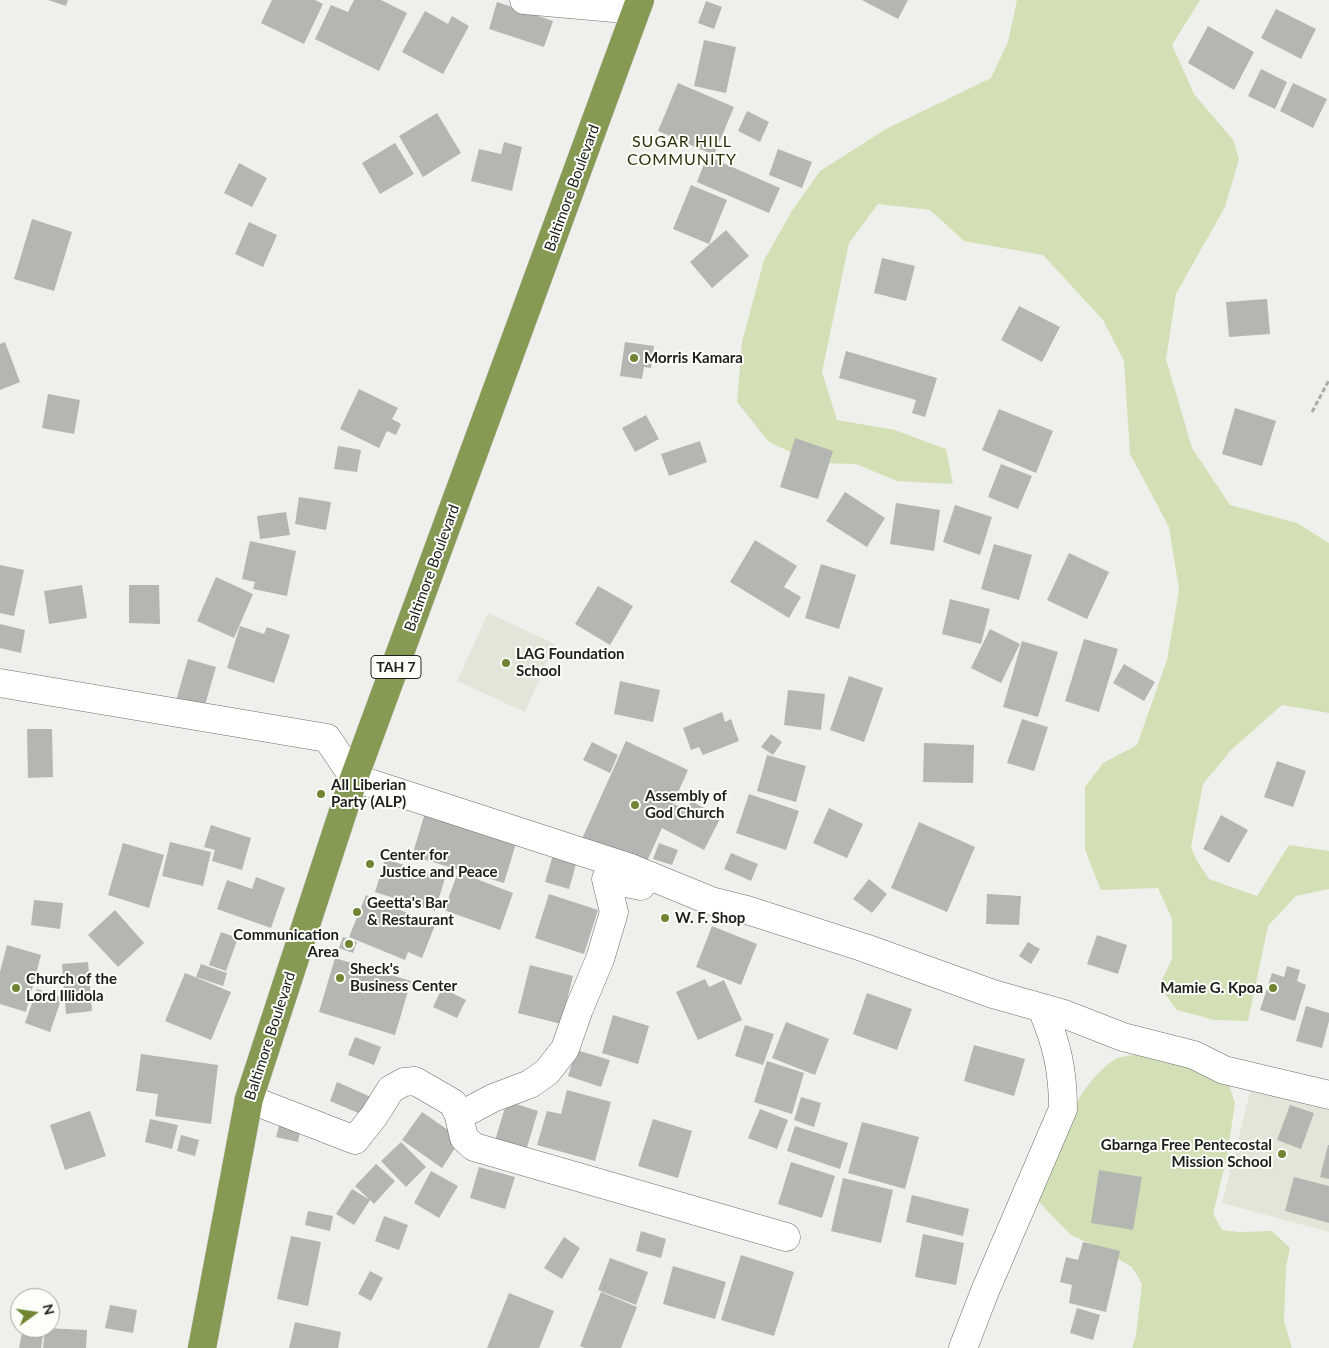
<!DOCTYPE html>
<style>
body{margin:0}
#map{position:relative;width:1329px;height:1348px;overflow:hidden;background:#eff0eb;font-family:Lato,sans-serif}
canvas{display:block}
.north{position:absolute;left:10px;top:1288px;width:50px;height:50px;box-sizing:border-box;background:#fcfef8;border:1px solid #a4a6a1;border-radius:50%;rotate:76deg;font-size:14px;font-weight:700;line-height:20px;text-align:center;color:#20211f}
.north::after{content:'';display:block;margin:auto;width:18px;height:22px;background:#708434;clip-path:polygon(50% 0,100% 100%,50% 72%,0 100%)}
</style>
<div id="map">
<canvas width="1329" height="1348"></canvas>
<div class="north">N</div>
</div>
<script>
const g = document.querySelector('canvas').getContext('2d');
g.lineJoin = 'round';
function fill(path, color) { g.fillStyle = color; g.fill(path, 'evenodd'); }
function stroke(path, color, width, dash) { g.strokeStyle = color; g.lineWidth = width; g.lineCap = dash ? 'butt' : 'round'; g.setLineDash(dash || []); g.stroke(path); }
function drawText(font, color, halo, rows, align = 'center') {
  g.font = font + ' Lato,sans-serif'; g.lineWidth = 4; g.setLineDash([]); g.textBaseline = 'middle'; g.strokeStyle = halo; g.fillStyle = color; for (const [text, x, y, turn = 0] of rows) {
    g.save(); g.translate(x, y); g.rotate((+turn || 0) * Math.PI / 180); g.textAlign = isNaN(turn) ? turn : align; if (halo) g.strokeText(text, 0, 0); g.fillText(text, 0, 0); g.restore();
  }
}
fill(new Path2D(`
 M488,613L555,644L525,712L457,681Z
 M1252,1084L1329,1104V1232L1222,1203Z`), '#e2e6d9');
fill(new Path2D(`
 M1017,0H1200L1172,45L1194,94L1233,140L1239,159L1225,207L1176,294L1166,359L1192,448L1230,505L1297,523L1329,543V713L1282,705L1231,750L1203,784L1191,847L1197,861L1209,879L1257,896L1289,845L1329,851V889L1296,896L1268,926L1248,1021L1214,1020L1177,1010L1159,986L1172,959V919L1158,888L1101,890L1085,850V787L1103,763L1137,745L1167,660L1179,590L1169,527L1130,454L1124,361L1103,320L1043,255L964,241L930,210L878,204L849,243L822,372L837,420L895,430L946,449L953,484L897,481L856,464L814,463L769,442L737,402L742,342L764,260L792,211L820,171L886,129L991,78L1008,42Z
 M1156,1052L1227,1079L1235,1103L1227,1157L1213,1214L1222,1230L1239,1232L1272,1231L1290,1248L1286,1267L1284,1321L1292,1348H1132L1136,1335L1142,1284L1132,1267L1099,1248L1071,1235L1038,1201C1054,1156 1072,1087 1114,1060C1122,1055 1146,1054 1156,1052Z`), '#d3e0b6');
fill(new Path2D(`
 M48,0H68L66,6Z
 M272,0H315L323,4L304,44L261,23Z
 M354,0H381L407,13L379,71L315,39L331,5L348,12Z
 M862,0H908L898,19Z
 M706,1L722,7L714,29L698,23Z
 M497,2L553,21L544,47L489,29Z
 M1276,9L1316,29L1301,59L1261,38Z
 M425,11L448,24L452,16L469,26L443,74L402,52Z
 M1208,26L1254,52L1234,90L1188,63Z
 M704,40L736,47L726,93L694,86Z
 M1261,69L1287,82L1275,109L1248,96Z
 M678,83L734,107L714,155L658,131Z
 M1293,83L1327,99L1313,128L1280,111Z
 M747,111L769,122L760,142L738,131Z
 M437,113L461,153L423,177L399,136Z
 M504,142L522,147L512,191L471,181L479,149L501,154Z
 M395,143L414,174L380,194L362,163Z
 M778,149L812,162L802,188L769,175Z
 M707,156L780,188L769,213L697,182Z
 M239,163L267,178L252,207L224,193Z
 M691,185L727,200L709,244L673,229Z
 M32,219L72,232L54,291L14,279Z
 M249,222L277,235L263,267L235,254Z
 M726,230L749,256L712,288L690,262Z
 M882,258L915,266L906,301L874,293Z
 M1267,299L1270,334L1229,337L1226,302Z
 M1019,306L1060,327L1042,362L1001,340Z
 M5,342L20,382L0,390V344Z
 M625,342L654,346L651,368L644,367L642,379L620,376Z
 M846,351L937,378L925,417L912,413L916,400L839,378Z
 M359,389L398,408L392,419L401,424L396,435L387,431L379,448L340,429Z
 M48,394L80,400L74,434L42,428Z
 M1235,408L1276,421L1262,466L1222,454Z
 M999,409L1053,431L1036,473L982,450Z
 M646,415L659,439L635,452L622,428Z
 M795,438L833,451L818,499L780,487Z
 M700,441L707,462L669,476L661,454Z
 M338,446L361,450L357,472L334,469Z
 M1001,464L1032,476L1018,509L988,497Z
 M845,492L885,518L867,547L826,521Z
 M299,497L331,502L326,530L295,524Z
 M896,503L940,510L934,551L890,544Z
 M955,505L992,517L980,555L943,542Z
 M286,512L290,535L260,539L257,516Z
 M755,540L797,566L784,587L801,597L789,618L730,582Z
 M250,541L296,551L287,596L253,589L255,582L242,579Z
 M994,544L1032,555L1019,600L981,589Z
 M1069,553L1109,572L1087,619L1047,600Z
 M821,564L856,575L839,629L805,618Z
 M0,565L24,570L14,616L0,613Z
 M216,577L253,594L234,638L197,621Z
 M82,585L87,618L49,624L44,591Z
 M129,585H159L160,624L129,623Z
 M598,586L633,606L610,645L575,624Z
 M950,599L990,609L981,644L942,634Z
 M0,624L25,630L21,653L0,648Z
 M240,626L264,634L267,627L290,635L274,683L227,668Z
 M990,629L1020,644L1001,683L971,668Z
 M1084,639L1118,649L1099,712L1065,701Z
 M1022,641L1058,652L1038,717L1003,707Z
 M188,659L216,667L203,712L175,704Z
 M1124,664L1155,682L1144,701L1113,683Z
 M849,676L883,688L864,742L830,730Z
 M620,681L660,690L653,722L614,714Z
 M788,690L825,694L821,730L784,725Z
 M722,712L725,722L731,719L739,741L703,755L699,747L691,750L683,728Z
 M1022,719L1048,727L1034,771L1007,763Z
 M27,729H52L53,777L28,778Z
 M771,734L782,742L773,755L761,747Z
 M626,741L688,770L665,822L674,804L687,810L691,801L721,817L704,850L662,828L643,870L581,841Z
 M592,742L618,755L610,773L583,760Z
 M924,743L974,745L973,783L923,782Z
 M767,755L806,766L796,802L757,791Z
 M1277,761L1306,771L1293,807L1264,797Z
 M749,794L799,811L786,850L736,833Z
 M829,808L863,824L847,858L813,843Z
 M425,813L517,840L504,883L412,856Z
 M1221,815L1248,830L1229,863L1203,849Z
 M919,822L975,847L947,912L891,888Z
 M211,825L251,838L242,870L212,861L215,850L204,847Z
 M170,842L211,852L203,886L162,876Z
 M123,843L164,855L149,908L108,895Z
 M659,843L678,850L672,865L653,859Z
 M555,848L579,854L569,889L545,882Z
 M731,853L758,864L751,881L724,869Z
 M385,859L445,878L435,911L375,892Z
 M458,872L513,893L500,930L444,910Z
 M256,877L285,888L271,928L217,909L227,880L252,889Z
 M869,879L887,894L872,913L853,899Z
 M549,894L598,910L584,954L535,938Z
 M987,894L1021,896L1019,925L986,924Z
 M366,895L435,925L422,958L408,952L405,960L349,937Z
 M34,900L63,903L60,929L31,925Z
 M115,910L144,943L118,967L88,935Z
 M712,926L757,944L741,985L696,967Z
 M221,932L238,938L226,971L209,965Z
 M1097,935L1127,945L1118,974L1087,964Z
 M343,937L357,942L353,953L339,948Z
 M1028,942L1040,949L1031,964L1019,956Z
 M7,945L41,955L26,1012L0,1004V972Z
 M335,958L411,981L395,1035L319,1012Z
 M88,962L92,1011L66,1014L62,964Z
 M201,964L227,973L223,986L196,977Z
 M530,965L573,976L561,1024L518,1013Z
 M1287,966L1300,970L1297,981L1306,985L1295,1021L1260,1010L1272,973L1284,977Z
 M185,973L231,992L211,1040L165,1021Z
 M705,979L709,987L724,980L742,1020L698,1040L676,992Z
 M442,988L466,1000L457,1018L433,1007Z
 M37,989L62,997L50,1032L25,1023Z
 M867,993L912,1009L897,1050L853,1034Z
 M1306,1006L1329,1013V1021L1322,1048L1296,1041Z
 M613,1015L649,1026L638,1064L602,1053Z
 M786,1022L829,1039L815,1075L772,1058Z
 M745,1025L774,1034L763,1065L735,1056Z
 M355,1037L381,1047L374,1065L348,1055Z
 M974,1045L1025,1059L1014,1096L964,1081Z
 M576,1050L610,1060L601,1087L568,1076Z
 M141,1054L218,1065L211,1124L155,1116L158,1094L136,1091Z
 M767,1061L804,1073L792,1114L754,1102Z
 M337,1082L371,1097L363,1115L330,1101Z
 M567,1090L611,1102L595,1161L537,1145L547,1111L561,1114Z
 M801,1097L821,1103L814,1127L794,1120Z
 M507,1101L538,1111L524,1157L493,1147Z
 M1290,1105L1314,1113L1301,1149L1277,1140Z
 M760,1109L788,1120L777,1149L748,1138Z
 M90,1111L106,1156L65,1170L50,1125Z
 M422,1112L461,1139L442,1168L402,1140Z
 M150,1119L178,1125L172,1149L145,1142Z
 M653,1119L692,1131L678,1178L638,1166Z
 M280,1122L301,1126L298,1142L276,1137Z
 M862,1122L919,1137L905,1189L848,1173Z
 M795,1126L848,1143L840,1169L787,1151Z
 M181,1135L199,1140L195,1156L177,1151Z
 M401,1142L426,1167L406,1187L381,1161Z
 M1328,1145H1329V1179L1320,1177Z
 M791,1162L835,1176L822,1218L778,1204Z
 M376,1164L395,1181L374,1204L370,1200L354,1225L336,1214L352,1189L370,1200L355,1186Z
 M479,1167L515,1177L505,1209L470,1198Z
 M1099,1170L1142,1177L1133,1230L1091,1223Z
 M431,1171L458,1186L439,1218L414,1203Z
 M1294,1177L1329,1186V1223L1285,1211Z
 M843,1178L893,1190L881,1243L831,1231Z
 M912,1195L969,1209L963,1236L906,1222Z
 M308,1211L333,1216L330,1231L305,1225Z
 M384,1216L408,1225L399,1250L375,1241Z
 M641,1231L666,1239L661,1258L636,1251Z
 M923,1234L964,1243L956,1285L915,1277Z
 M291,1236L321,1242L308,1306L277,1299Z
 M564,1237L580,1248L562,1279L544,1268Z
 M1083,1242L1120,1251L1106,1312L1069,1303L1072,1285L1060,1282L1066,1257L1078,1260Z
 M741,1255L794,1272L774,1336L721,1320Z
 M610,1258L648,1272L636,1305L598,1290Z
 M673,1266L726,1282L715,1319L663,1304Z
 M370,1271L383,1278L371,1301L358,1294Z
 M601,1292L637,1307L621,1348H585L580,1346Z
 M509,1293L554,1311L539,1348H487Z
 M110,1305L137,1310L133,1333L105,1328Z
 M1077,1308L1100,1315L1093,1340L1070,1333Z
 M295,1322L341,1332L338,1348H289Z
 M23,1328H44L41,1348H19Z
 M45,1328L87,1330L86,1348H43Z`), '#b4b6b1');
const minor = new Path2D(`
 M524,0L636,10
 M0,683L327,738L354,778L628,867L711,901L747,910L865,948L993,994L1064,1014L1123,1037L1194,1055L1224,1070L1329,1095
 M249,1099L355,1140L374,1116L391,1089L404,1082L415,1081L453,1103L459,1116L464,1138L474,1147L786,1237
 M459,1116L493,1098L530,1084L547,1072L565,1049L579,1009L600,959L614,912L606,879L641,886
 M963,1348L985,1291L1063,1109C1063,1071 1057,1044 1042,1009L1057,1015`);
const highway = new Path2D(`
 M202,1348L249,1099L354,778L640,0`);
stroke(minor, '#6c6e69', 29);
stroke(highway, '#cecece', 29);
stroke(new Path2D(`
 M1312,412L1329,380`), '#abaca8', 3, [5, 2.5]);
stroke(minor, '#fff', 28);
stroke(highway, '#879a53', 28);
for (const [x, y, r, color] of [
 [634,358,5,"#708434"],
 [506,663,5,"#708434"],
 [321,794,5,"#708434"],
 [635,805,5,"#708434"],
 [370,864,5,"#708434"],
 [357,912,5,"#708434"],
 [665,918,5,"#708434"],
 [349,944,5,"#708434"],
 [340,978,5,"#708434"],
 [16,988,5,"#708434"],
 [1273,988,5,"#708434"],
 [1282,1154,5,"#708434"]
]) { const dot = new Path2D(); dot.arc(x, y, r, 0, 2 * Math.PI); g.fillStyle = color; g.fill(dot); stroke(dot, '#fcfef8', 2); }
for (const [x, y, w] of [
 [396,667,50]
]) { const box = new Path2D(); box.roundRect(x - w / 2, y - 11.5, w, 23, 4); g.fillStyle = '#fcfef8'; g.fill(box); stroke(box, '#20211f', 1); }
drawText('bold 14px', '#20211f', null, [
 ["TAH 7",396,667]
]);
drawText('15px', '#20211f', '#fcfef8', [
 ["Baltimore Boulevard",572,188,-70],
 ["Baltimore Boulevard",432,568,-70],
 ["Baltimore Boulevard",270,1036,-72]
]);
drawText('bold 15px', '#20211f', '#fcfef8', [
 ["Morris Kamara",644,358],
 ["LAG Foundation",516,654],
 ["School",516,671],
 ["All Liberian",331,785],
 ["Party (ALP)",331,802],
 ["Assembly of",645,796],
 ["God Church",645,813],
 ["Center for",380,855],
 ["Justice and Peace",380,872],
 ["Geetta's Bar",367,903],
 ["& Restaurant",367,920],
 ["W. F. Shop",675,918],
 ["Communication",339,935,"right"],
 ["Area",339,952,"right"],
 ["Sheck's",350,969],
 ["Business Center",350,986],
 ["Church of the",26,979],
 ["Lord Illidola",26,996],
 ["Mamie G. Kpoa",1263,988,"right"],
 ["Gbarnga Free Pentecostal",1272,1145,"right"],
 ["Mission School",1272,1162,"right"]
], 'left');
g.letterSpacing = '1px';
drawText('16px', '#29320b', '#fcfef8', [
 ["SUGAR HILL",682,142],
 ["COMMUNITY",682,160]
]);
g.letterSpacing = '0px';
</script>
